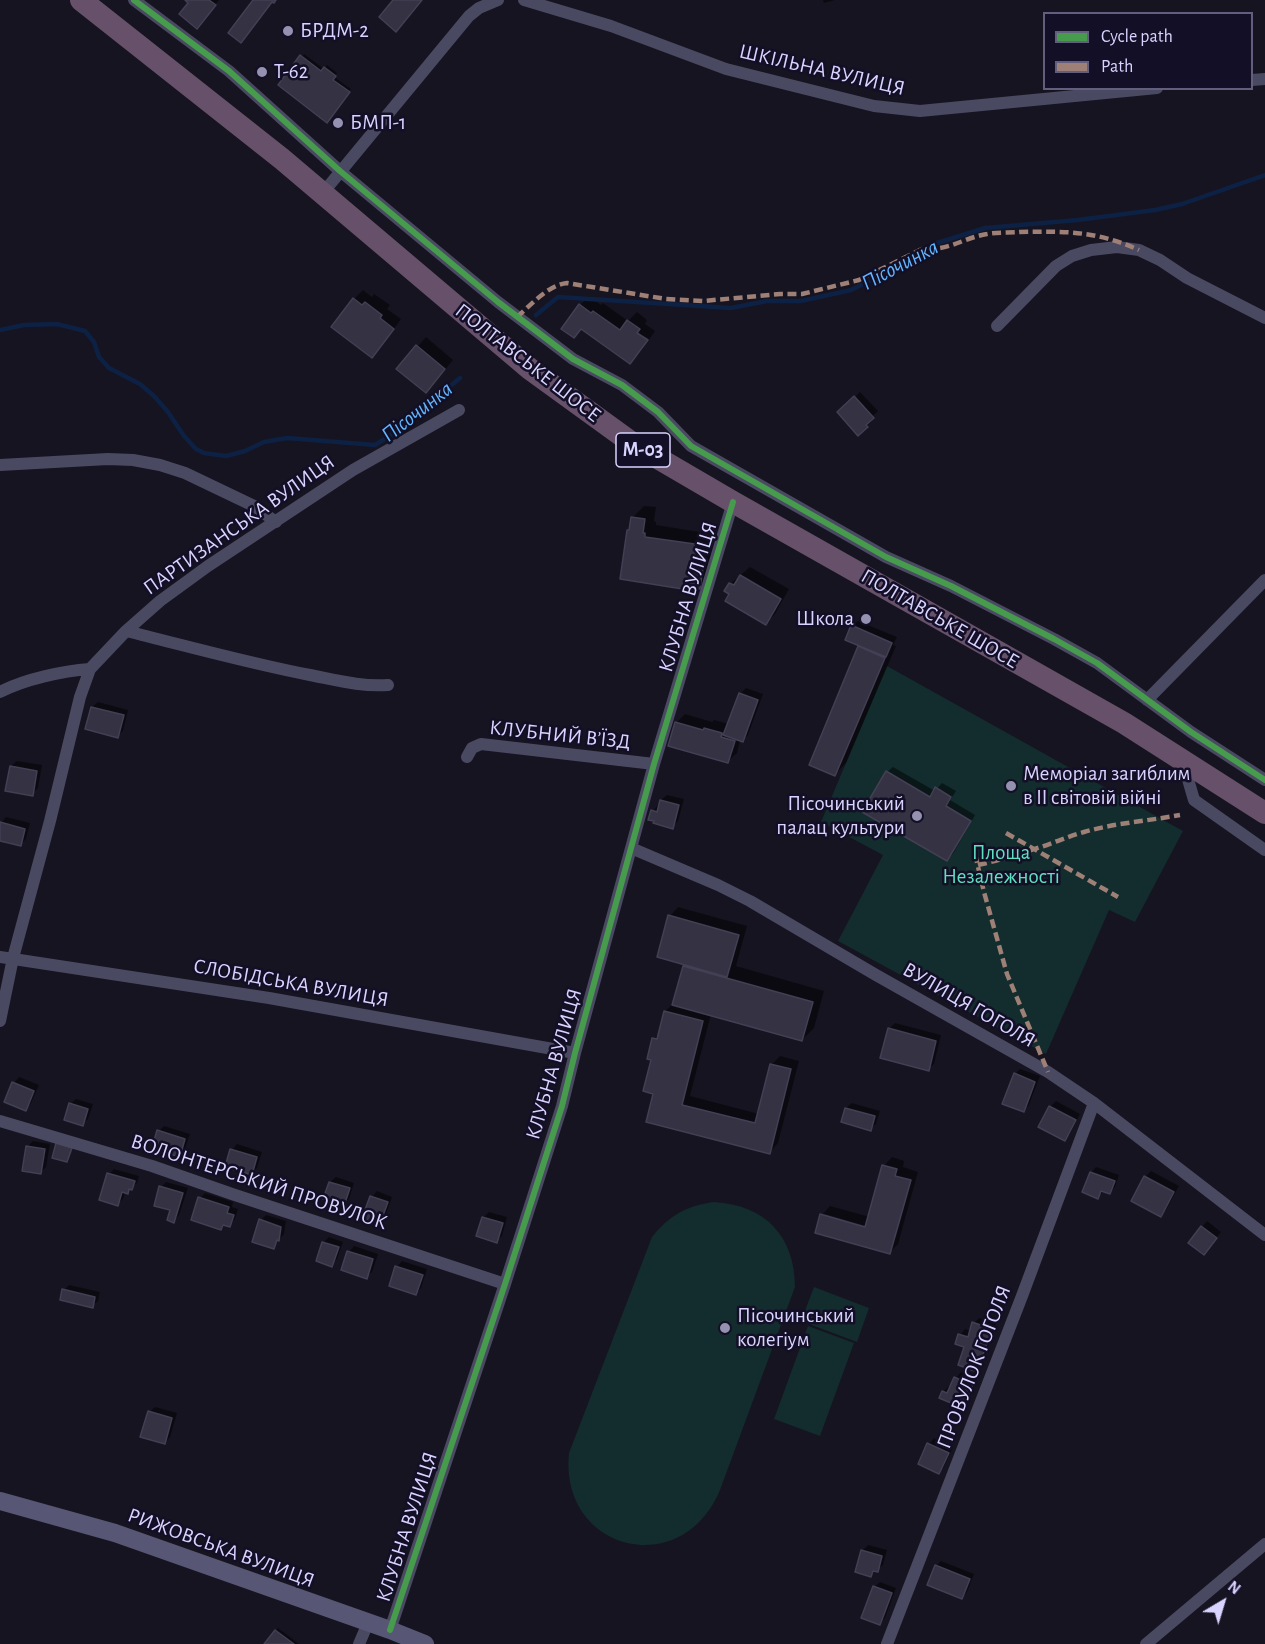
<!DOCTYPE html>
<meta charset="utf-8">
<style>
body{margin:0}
#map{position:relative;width:1265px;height:1644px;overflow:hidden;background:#161421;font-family:"Alegreya Sans",sans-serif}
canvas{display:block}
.legend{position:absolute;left:1043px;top:12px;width:210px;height:78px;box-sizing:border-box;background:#130f26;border:2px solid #625e7d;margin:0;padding:8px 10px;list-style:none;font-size:18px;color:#d9d4ff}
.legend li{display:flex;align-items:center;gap:12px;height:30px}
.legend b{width:30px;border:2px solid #625e7d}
.north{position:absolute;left:1193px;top:1572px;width:60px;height:60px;-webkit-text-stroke:4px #130f26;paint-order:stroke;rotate:38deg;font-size:16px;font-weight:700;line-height:24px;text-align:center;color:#d9d4ff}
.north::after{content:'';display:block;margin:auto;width:21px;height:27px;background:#d9d4ff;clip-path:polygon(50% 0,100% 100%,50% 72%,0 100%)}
</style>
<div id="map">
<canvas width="1265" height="1644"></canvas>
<ul class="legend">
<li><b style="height:8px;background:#469c4c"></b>Cycle path</li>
<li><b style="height:8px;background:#9e8076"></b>Path</li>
</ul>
<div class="north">N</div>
</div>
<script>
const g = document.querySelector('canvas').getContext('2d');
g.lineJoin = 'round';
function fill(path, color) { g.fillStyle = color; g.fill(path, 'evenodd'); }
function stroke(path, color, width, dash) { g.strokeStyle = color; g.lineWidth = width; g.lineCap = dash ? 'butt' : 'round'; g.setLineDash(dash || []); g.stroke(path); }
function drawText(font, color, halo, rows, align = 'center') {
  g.font = font + ' "Alegreya Sans",sans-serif'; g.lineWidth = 5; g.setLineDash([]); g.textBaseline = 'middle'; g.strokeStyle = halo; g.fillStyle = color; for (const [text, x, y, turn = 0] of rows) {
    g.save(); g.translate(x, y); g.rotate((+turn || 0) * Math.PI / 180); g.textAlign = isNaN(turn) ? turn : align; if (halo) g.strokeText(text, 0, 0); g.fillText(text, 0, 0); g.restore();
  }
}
fill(new Path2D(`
 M887,666L1183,831L1135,922L1109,910L1046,1054L838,941L883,855L821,822Z
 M714,1202C765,1205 795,1236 795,1287L720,1490C682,1582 559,1551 569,1453L652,1237C670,1215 686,1206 714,1202Z
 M814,1287L869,1308L857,1342L801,1321Z
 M808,1326L854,1343L820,1436L774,1419Z`), '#132c2d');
fill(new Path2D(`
 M187,0H219L202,21Z
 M823,0H835L824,3Z
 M304,54L324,69L327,65L337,73L334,77L351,89L329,119L280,85Z
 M363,290L372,297L374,294L390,305L387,309L401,319L381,347L372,356L354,299Z
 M589,296L601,305L603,303L628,321L637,312L647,320L645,324L655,331L639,354L630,362L582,328L574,336L563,329L580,305Z
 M426,337L453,360L434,383L398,369Z
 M860,392L878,411L870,419L872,421L859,434L839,412Z
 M644,506L656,507L654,521L656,522V525L706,533L705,541L713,542L711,556V576L699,588L631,528L632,518Z
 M750,567L789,589L775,614L766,623L731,593L730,584Z
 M858,621L897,637L893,645L896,646L846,763L835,774L860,647L862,645L852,626Z
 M746,688L763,694L748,735L742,741L740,740L737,753L728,761L676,723L685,714L712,722L714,720L729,724L740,694Z
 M98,702L128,710L123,731L117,736L92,707Z
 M17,761L42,765L38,788L32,794L11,766Z
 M893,767L935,791L942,783L956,791L950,800L975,815L953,854L947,860L887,772Z
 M667,795L684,799L678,821L672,827L653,811L658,805L660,806L661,800Z
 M6,817L30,823L26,839L20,845L0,840L1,823Z
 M678,907L747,926L736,966L824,991L814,1028L802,1040L711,1014L690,1096L759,1114L771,1065L780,1056L799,1061L778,1143L770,1152L655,1092L654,1039L660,1033L665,1012L674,1002L684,967L687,964L670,916Z
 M895,1023L941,1035L934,1064L928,1069L889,1029Z
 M1020,1069L1040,1076L1029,1105L1023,1111L1015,1074Z
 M19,1077L39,1085L31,1103L26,1109L14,1083Z
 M76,1099L93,1104L88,1119L83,1124L70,1104Z
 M1056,1101L1080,1114L1070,1134L1065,1139L1050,1107Z
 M852,1103L880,1111L876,1124L870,1129L846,1108Z
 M164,1126L190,1134L185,1149L180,1155L159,1131Z
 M33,1141L50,1144L46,1167L41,1172L27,1147Z
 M237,1144L262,1152L257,1168L251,1173L232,1150Z
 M892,1157L904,1161L903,1167L918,1172L898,1244L890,1252L817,1232L822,1215L830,1206L870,1217L884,1166ZM825,1214L873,1228L872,1230L825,1217Z
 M1096,1167L1119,1175L1115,1187L1109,1192L1104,1191L1098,1197L1091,1173Z
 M114,1169L139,1176L137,1183L127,1192H125L123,1199L118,1204L109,1174Z
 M1151,1171L1179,1186L1166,1210L1161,1215L1133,1200L1145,1177Z
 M336,1177L354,1183L349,1199L344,1204L330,1182Z
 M166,1182L188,1188L179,1215L174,1221L171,1209L161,1187Z
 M377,1191L392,1197L385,1217L380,1223L372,1197Z
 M205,1193L233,1202L232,1207L238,1209L235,1219L229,1225L226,1224L221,1229L200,1198Z
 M489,1212L507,1217L502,1236L496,1241L478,1235L484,1217Z
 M266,1215L286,1221L284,1234L273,1247L261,1220Z
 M1207,1221L1221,1232L1210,1247L1202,1227Z
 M329,1237L343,1242L337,1259L332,1265L323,1243Z
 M354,1246L378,1254L372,1272L366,1277L349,1252Z
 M402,1261L427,1269L421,1288L415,1294L397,1267Z
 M69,1285L100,1292L98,1301L92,1306L64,1290Z
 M979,1318L996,1324L982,1364L976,1370L960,1335L965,1329L971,1331L974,1323Z
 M961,1372L977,1379L968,1401L962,1406L941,1397L944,1391L949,1386L952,1387L956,1378Z
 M155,1407L177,1413L170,1437L165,1443L149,1412Z
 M934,1438L953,1447L944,1467L938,1472L920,1463L929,1444Z
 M868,1545L887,1550L883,1565L871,1575L857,1571L863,1550Z
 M941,1561L974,1574L967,1592L962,1597L936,1566Z
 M880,1582L896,1588L885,1618L880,1623L874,1587Z
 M278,1628L299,1644H266Z`), '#0007');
stroke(new Path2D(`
 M536,315L558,297L731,308L767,301H801L851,290L898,267L926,255L934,244L985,228L1078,220L1155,210L1182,204L1265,175
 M0,330L24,325L57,324L85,331L94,342L99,357L109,368L140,384L154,396L168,412L184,436L196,449L204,453L226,456L245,451L264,442L287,438L375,445L391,435L460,378`), '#0d2144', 4.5);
const building = new Path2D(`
 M185,0H209L216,5L197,29L179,14L188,3Z
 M253,0H276L274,3L272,2L241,43L228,33Z
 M393,0H422L396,32L379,17Z
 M300,55L321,71L324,67L336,76L333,80L350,92L327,123L278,85Z
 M353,298L362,305L365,302L382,315L380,318L394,329L372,358L331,327Z
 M579,304L591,313L593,311L620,330L627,320L640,329L637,333L648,340L630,364L581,329L574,338L561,329Z
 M416,345L445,369L426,393L396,369Z
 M854,396L874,418L866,425L868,427L858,436L837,412Z
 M631,517L645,519L643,533H645V537L695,544L694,552L702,554L700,568H703L700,589L689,588V590L620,579L627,530H629Z
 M740,575L781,599L766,625L725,601L729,594L724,591L729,583L734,585Z
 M851,625L892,643L886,657L845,640Z
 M858,646L885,658L835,776L809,765Z
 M739,693L758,700L743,742L723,735Z
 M91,707L124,715L118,738L85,729Z
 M675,722L703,730L704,728L722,733L721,737L735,741L728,763L668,746Z
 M10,766L37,771L33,796L5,791Z
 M886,771L930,797L935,787L951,797L946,806L971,821L947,861L862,812Z
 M660,800L679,805L673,829L653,823L654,821L648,820L651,810L657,812Z
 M0,822L25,829L21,846L0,841Z
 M668,915L739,935L727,977L657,957Z
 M683,966L813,1002L802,1041L672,1005Z
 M664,1011L703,1021L682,1105L755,1123L770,1064L791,1069L770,1154L646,1122L653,1094L643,1091L651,1060L647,1059L652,1038L657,1039Z
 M888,1028L936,1041L929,1071L880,1058Z
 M1014,1073L1035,1082L1024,1112L1002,1104Z
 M12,1082L34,1091L26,1111L4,1102Z
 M69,1103L88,1109L83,1126L64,1120Z
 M1049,1106L1076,1120L1065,1141L1038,1127Z
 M845,1108L875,1116L871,1131L841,1122Z
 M157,1130L185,1139L180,1157L160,1151V1153L153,1151L154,1149L152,1148Z
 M56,1143L72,1148L67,1162L52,1158Z
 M26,1146L45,1149L41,1174L22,1171Z
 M230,1149L257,1157L252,1175L225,1167Z
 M882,1165L897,1169L895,1176L911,1180L890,1254L815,1233L820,1214L865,1227Z
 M1090,1172L1115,1181L1110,1194L1101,1191L1098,1199L1082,1192Z
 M107,1173L135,1181L132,1190L129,1189L128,1194L122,1192L118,1206L99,1200Z
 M1144,1176L1174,1192L1161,1217L1131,1201Z
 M329,1182L350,1188L344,1206L323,1199Z
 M159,1186L183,1193L174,1223L167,1220L170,1210L154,1206Z
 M370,1196L388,1202L380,1224L362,1218Z
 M198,1197L229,1207L227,1213L234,1215L230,1227L223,1225L221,1230L191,1220Z
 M482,1217L503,1223L497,1243L476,1236Z
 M259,1219L281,1227L279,1241L277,1240L274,1249L252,1242Z
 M1201,1226L1217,1238L1204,1255L1188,1243Z
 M322,1242L339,1247L332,1267L316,1261Z
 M347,1251L373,1259L367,1279L341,1270Z
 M395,1266L423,1275L416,1295L389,1286Z
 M62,1289L95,1297L93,1308L60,1300Z
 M972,1322L992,1329L977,1372L958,1365L964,1347L955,1344L958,1334L968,1337Z
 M954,1377L973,1385L963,1408L939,1398L942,1391L947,1393Z
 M148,1411L172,1418L165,1444L140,1437Z
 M927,1443L949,1453L939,1474L918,1464Z
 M861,1550L882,1556L878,1572L873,1571L871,1577L855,1572Z
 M935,1565L970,1579L962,1599L927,1585Z
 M873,1586L892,1593L880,1625L861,1618Z
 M275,1630L294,1644H264Z`);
fill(building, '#343243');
stroke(building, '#433f54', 1.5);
stroke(new Path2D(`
 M134,0L229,71L340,171L498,302L573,359L622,385L658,412L691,446L886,557L951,586L1054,639L1097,663L1191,732L1265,780
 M524,0L611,26L726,69L874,106L920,111L1157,88
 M1252,80L1265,79
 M322,194L469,16L479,8L498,0
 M997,326L1056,266L1072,256L1091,250L1117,247L1139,250L1160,260L1187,278L1265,318
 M0,465L108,459L133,460L160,465L185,473L254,506L276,522
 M126,631C187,646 248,663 310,675C336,680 362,687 388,685
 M0,692C25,679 63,671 90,669
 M1147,700L1265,580
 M467,757L472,748L481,744L654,764
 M1183,762L1194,800L1265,850
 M631,848L718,885L750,901L876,975L1048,1072L1094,1103L1265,1235
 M0,957L269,998L575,1053
 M0,1021L13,958L50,821L80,697L90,669L126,631L160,601L208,566L353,470L459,410
 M0,1121L152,1166L232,1194L505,1284
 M390,1630L505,1284L562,1106L575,1053L654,764L733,502
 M359,1644L368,1623
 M887,1644L1022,1296L1094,1103
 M1146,1644L1265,1544`), '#4a4962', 12);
stroke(new Path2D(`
 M0,1501L115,1533L390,1630L425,1644`), '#575674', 18);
stroke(new Path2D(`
 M81,0L282,159L530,369L632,443L733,502L1124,723L1265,813`), '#67516a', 22);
stroke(new Path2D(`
 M517,317C531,305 548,285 567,283L666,299L703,301L780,294H802L859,280L924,248C946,252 966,237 987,234C998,232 1010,233 1020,232C1066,231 1097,231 1139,250
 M1006,833L1118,897
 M975,854L984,892L1007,974L1048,1072
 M978,865C996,861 1014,856 1031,850C1049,845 1066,837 1084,832C1115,823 1148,821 1180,815`), '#9e8076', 4.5, [9, 4.5]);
stroke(new Path2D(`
 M134,0L229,71L340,171L498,302L573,359L622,385L658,412L691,446L886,557L951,586L1054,639L1097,663L1191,732L1265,780
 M390,1630L505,1284L562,1106L575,1053L654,764L733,502`), '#469c4c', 6);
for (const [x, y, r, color] of [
 [288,31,6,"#9591b1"],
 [262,72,6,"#9591b1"],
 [338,123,6,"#9591b1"],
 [866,619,6,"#9591b1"],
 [1011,786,6,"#9591b1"],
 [917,816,6,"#9591b1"],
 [725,1328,6,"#9591b1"]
]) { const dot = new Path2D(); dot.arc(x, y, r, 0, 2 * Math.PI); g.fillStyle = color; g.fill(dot); stroke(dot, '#130f26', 2); }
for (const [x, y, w] of [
 [643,450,54]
]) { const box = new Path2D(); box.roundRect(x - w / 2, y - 17, w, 34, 4.5); g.fillStyle = '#130f26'; g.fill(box); stroke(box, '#d9d4ff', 1.5); }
drawText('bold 20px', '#d9d4ff', null, [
 ["М-03",643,450]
]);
drawText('21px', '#d9d4ff', '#130f26', [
 ["БРДМ-2",300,31],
 ["Т-62",274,72],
 ["БМП-1",350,123],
 ["Школа",854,619,"right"],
 ["Меморіал загиблим",1023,774],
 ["в II світовій війні",1023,798],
 ["Пісочинський",905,804,"right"],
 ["палац культури",905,828,"right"],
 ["Пісочинський",737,1316],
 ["колегіум",737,1340]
], 'left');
drawText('21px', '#d9d4ff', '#130f26', [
 ["ШКІЛЬНА ВУЛИЦЯ",822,70,13],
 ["ПОЛТАВСЬКЕ ШОСЕ",528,363,38],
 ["ПАРТИЗАНСЬКА ВУЛИЦЯ",239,525,-35],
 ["КЛУБНА ВУЛИЦЯ",688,597,-73],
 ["ПОЛТАВСЬКЕ ШОСЕ",940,619,30],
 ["КЛУБНИЙ В’ЇЗД",560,735,6],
 ["СЛОБІДСЬКА ВУЛИЦЯ",291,983,10],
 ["ВУЛИЦЯ ГОГОЛЯ",969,1005,30],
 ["КЛУБНА ВУЛИЦЯ",554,1064,-74],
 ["ВОЛОНТЕРСЬКИЙ ПРОВУЛОК",259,1182,18],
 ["ПРОВУЛОК ГОГОЛЯ",974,1367,-69],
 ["КЛУБНА ВУЛИЦЯ",407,1527,-72],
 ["РИЖОВСЬКА ВУЛИЦЯ",221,1548,20]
]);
drawText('21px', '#5fe0c0', '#130f26', [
 ["Площа",1001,853],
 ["Незалежності",1001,877]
]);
drawText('italic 22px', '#62b6ff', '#130f26', [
 ["Пісочинка",900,265,-28],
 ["Пісочинка",417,412,-38]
]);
</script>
